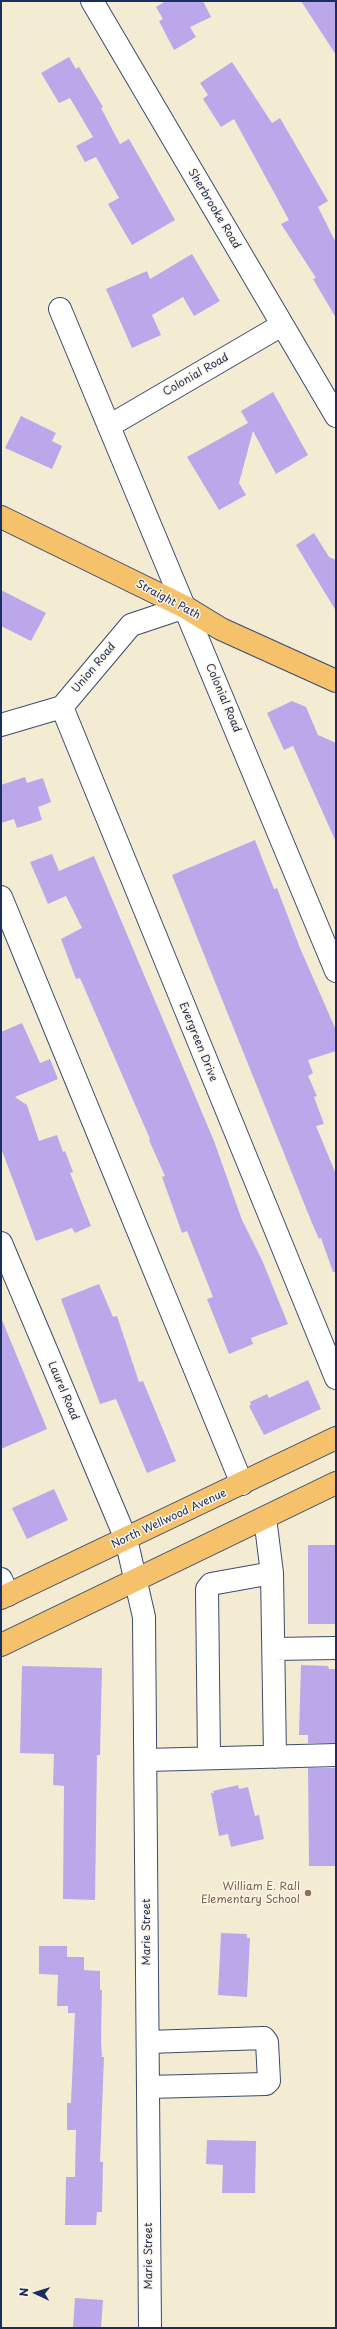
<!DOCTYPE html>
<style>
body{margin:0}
#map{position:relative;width:337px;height:2329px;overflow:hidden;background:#f3ecd3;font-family:"Playpen Sans",sans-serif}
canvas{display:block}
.frame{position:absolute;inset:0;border:2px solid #1b2f5e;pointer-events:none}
.north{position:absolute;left:16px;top:2273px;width:40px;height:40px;-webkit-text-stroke:3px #fcf5e5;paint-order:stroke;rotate:274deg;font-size:11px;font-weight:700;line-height:16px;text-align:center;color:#1b2f5e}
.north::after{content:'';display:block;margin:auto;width:14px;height:18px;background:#1b2f5e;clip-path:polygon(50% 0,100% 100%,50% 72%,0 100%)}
</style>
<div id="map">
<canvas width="337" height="2329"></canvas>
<div class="frame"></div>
<div class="north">N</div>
</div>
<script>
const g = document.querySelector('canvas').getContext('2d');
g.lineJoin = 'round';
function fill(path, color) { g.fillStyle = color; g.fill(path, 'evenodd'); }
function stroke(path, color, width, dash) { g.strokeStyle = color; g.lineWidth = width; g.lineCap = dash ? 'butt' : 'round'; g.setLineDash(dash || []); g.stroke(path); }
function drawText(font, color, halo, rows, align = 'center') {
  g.font = font + ' "Playpen Sans",sans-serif'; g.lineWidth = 3; g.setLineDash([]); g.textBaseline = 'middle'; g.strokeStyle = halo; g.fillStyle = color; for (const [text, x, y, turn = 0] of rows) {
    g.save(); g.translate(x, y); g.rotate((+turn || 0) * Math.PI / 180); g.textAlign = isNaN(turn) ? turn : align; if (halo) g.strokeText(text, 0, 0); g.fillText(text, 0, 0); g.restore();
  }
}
fill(new Path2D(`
 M166,1H203L211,17L190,27L196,37L174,50L159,21L163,19L156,7Z
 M301,1H336V55Z
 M69,57L76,69L79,67L103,107L101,108L120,144L129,139L175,220L132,245L108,204L119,198L96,157L85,162L76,146L93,137L70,98L59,103L41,73Z
 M232,62L272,123L280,118L328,201L318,207L336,243V318L313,279L316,278L281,224L289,220L234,119L221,127L203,99L208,95L200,83Z
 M192,254L220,301L194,316L183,297L152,315L161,335L132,348L106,289L147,271L150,279Z
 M273,392L308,455L276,474L253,431L239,483L246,495L219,510L187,457L248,423L241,411Z
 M21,416L56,433L52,441L62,446L52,469L5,448Z
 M314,533L329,557L336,560V611L296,545Z
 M1,590L46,613L31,641L1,626Z
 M292,701L306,707L318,735L336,743V842L293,746L284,750L267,713Z
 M25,777L27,783L43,778L51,802L38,807L42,820L17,828L14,819L1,823V785Z
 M255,840L274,889L277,888L300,948L336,1030V1051L308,1060L313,1073L308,1076L317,1096L314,1097L324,1124L316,1126L336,1174V1272H333L321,1238L319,1239L312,1223L172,875Z
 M52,854L59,871L94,856L214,1141L242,1220L262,1260L288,1324L251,1338L253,1344L229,1354L207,1299L213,1297L187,1231L182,1233L162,1177L165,1176L149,1140L150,1139L80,978L76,979L61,939L82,928L66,896L48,904L30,862Z
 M22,1023L40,1063L50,1059L58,1079L15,1097L27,1105L39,1141L57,1135L63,1152L65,1151L73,1172L70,1173L91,1226L75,1233L72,1228L36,1241L1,1148V1032Z
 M99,1284L113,1317L117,1316L139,1382L143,1381L176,1461L147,1473L116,1399L100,1404L61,1299Z
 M2,1320L47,1429L1,1449V1321Z
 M308,1380L321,1409L264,1435L249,1406L251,1405L250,1402L267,1394L269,1398Z
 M54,1489L68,1520L27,1539L12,1508Z
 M308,1545H336L335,1624H308Z
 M301,1665L328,1666L329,1669H336V1743H308V1735H299Z
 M22,1666L102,1668L100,1755H97L95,1900L63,1899L64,1786L53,1785L54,1754L20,1753Z
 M308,1768H336V1866H309Z
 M238,1785L239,1789L248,1787L255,1816L259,1815L264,1839L231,1847L228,1834L219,1836L211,1793H214L213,1791Z
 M221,1933L247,1934V1938H250L247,1997L218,1995Z
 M39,1946H67V1957H84V1970L100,1971V1990H102L101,2042L102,2057H104L100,2162H103L102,2212H97L96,2225H65L66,2177H75L76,2130H67V2103H71L75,2013H68V2006H57L58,1975L39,1974Z
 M207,2140L256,2141L255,2193H222L223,2165L206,2164Z
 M75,2298L103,2300L101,2328H73Z`), '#baa8ea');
const minor = new Path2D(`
 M92,1L336,416
 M60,309L336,971
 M109,426L282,325
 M62,707L336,1378
 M1,725L62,707L131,625L185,607
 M1,897L242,1484
 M1,1243L126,1539L144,1617L150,2328
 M265,1518L272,1573L275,1757
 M1,1579L8,1595
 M274,1649L336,1648
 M209,1758L207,1589L211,1584L272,1573
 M146,1760L336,1755
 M148,2042L264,2038L267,2042L269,2081L266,2084L148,2087`);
const major = new Path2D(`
 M1,517L185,607L221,629L336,681
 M1,1598L336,1438
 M1,1645L336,1483`);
stroke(minor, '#3b4b70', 24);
stroke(major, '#3b4b70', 24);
stroke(minor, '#fff', 22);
stroke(major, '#f5c16b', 22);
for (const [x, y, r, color] of [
 [308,1893,4,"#8d6e63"]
]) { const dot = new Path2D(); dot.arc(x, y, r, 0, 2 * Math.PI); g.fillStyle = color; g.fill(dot); stroke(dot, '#fcf5e5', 1.5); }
drawText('11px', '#1b2f5e', '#fcf5e5', [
 ["Sherbrooke Road",214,209,59],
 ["Colonial Road",196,375,-30],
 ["Straight Path",168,600,28],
 ["Union Road",94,668,-50],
 ["Colonial Road",223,698,67],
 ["Evergreen Drive",198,1042,68],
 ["Laurel Road",63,1391,67],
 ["North Wellwood Avenue",169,1519,-25],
 ["Marie Street",147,1932,-90],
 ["Marie Street",149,2256,-90]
]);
drawText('11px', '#785e54', '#fcf5e5', [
 ["William E. Rall",300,1887],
 ["Elementary School",300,1900]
], 'right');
</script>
